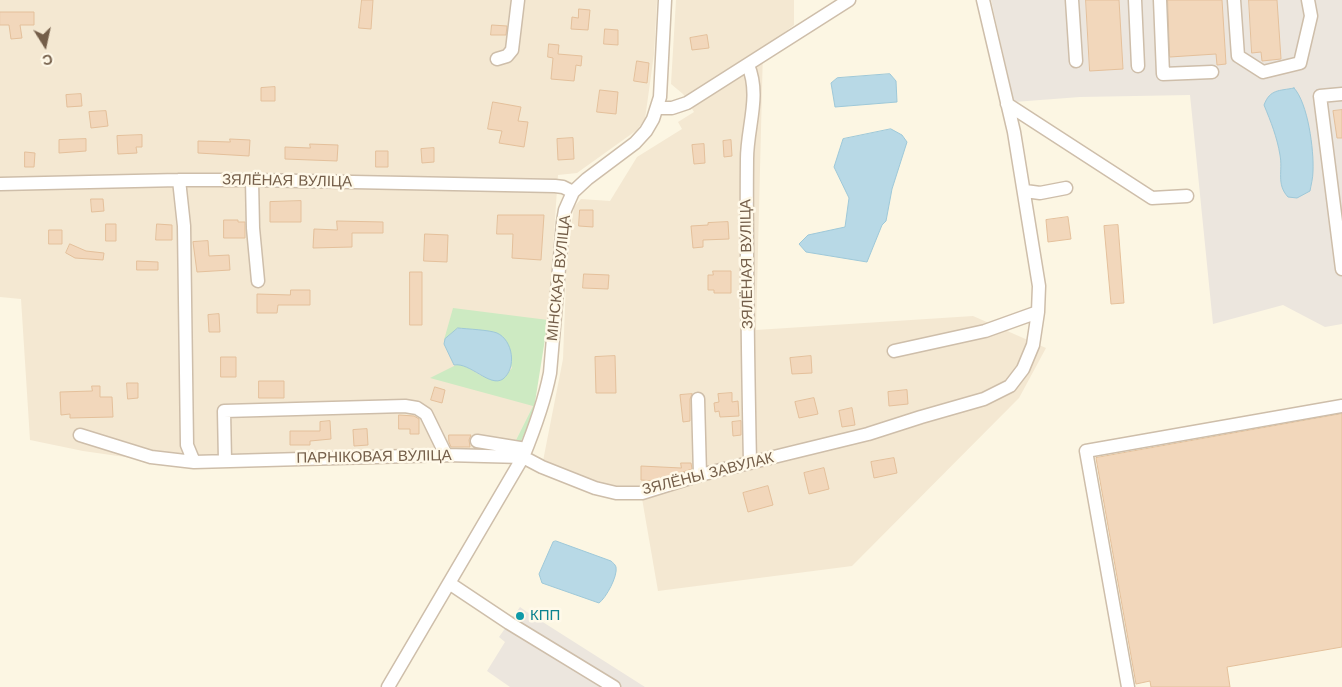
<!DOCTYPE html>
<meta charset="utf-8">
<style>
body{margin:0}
#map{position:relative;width:1342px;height:687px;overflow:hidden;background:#fcf6e3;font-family:"Work Sans",sans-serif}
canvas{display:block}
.north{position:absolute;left:20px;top:20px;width:50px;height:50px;-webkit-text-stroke:4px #fff9e9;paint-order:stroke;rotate:170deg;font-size:14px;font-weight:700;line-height:20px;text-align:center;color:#745e49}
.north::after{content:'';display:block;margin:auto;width:18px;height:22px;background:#745e49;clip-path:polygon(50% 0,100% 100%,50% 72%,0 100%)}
</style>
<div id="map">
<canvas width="1342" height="687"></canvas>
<div class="north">С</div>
</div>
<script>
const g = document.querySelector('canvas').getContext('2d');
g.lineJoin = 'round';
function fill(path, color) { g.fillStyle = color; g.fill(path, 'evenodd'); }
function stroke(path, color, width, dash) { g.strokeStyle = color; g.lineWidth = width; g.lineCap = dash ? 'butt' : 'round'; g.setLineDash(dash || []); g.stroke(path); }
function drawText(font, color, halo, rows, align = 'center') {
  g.font = font + ' "Work Sans",sans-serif'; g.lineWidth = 5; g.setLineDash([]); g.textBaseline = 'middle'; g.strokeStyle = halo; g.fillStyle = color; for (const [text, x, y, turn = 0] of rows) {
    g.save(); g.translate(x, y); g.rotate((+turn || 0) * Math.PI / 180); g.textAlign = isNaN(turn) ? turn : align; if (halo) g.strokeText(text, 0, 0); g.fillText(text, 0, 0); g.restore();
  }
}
fill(new Path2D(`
 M0,0H657L654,54L645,119L637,130L577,173L558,175L548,320L533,406L513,446L507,453L428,451L222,454L153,461L83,451L30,440L21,299L0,297Z
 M676,0H794V25L763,49L756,330L973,316L1046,348L1019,398L852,566L658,591L640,487L610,486L543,461L563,359L567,254L574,207L581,199L610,201L637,157L682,129L678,122L694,112L683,94L671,84Z`), '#f4e8d2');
fill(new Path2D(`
 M991,0H1342V324L1325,327L1283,305L1213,324L1190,95L1080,97L1014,102Z
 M520,607L527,612L645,687H510L487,671L505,642L499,637Z`), '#ece6de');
fill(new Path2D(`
 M453,308L548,320L533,415L517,450L513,446L533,406L430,378L460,363C471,369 494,387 504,378C507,376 509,371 512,368L496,333L458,328L444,340Z`), '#cdeac2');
const water = new Path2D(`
 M890,74L896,81L897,102L835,107L831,83L837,78Z
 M1294,88C1308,103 1314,150 1313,171C1313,178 1311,185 1310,191L1297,198L1288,197C1276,184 1283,171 1280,155C1277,137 1271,122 1264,105C1270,89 1279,91 1294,88Z
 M891,129L902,135L907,142L892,189L886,221L882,225L867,262L806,252L799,244L808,235L845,227L849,198L834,167L843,139Z
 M458,328C467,329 490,330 497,333C513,340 517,368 503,379C490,388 470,362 454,365L444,344L445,339Z
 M556,541L611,561C613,563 615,564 616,567C618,576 606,598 599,603L542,583L539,574L553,542Z`);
fill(water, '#b8d9e6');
stroke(water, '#9ec8d8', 1);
const building = new Path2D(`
 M362,0H373L371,29L359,28Z
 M1086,0H1119L1123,69L1090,71Z
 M1168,0H1222L1226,64L1217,65L1216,54L1170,57Z
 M1249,0H1277L1281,59L1262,61L1261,52L1252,53Z
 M579,9L590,10L588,30L571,29L572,17L578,18Z
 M0,12H34V25H20L22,38L11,39L9,25H0Z
 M492,25L507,26L506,35H491Z
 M605,29L618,30V45L604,44Z
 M707,35L709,48L692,50L690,38Z
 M549,44L559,45L558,54L582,56L581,66L576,65L574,81L551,79L553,58L548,57Z
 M637,61L649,63L647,83L634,81Z
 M275,87V101H261V88Z
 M600,90L618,92L616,114L597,112Z
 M81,94L82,106L67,107L66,95Z
 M493,102L521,107L518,121L528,122L524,147L499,143L502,131L488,129Z
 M1342,110V138H1337L1333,111Z
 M106,111L108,126L91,128L89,112Z
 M142,135V147H136L137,153L118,154L117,136Z
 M573,138L574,159L558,160L557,139Z
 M86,139V151L59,153V140Z
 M230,139L250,140L249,156L198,153V141L230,142Z
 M731,140L732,156L724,157L723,141Z
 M310,144L338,145L337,161L285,159V147L310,148Z
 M704,144L705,163L694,164L692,145Z
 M434,148V162L422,163L421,149Z
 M376,151H388V167H376Z
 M25,152L35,153L34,167H25Z
 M91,199H103L104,211L92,212Z
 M301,201V222H270V202Z
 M580,210H593V227L579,226Z
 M498,215H544L541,260L512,258L513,234H497Z
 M1068,217L1071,239L1048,242L1046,220Z
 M224,220H238V222H245V238H224Z
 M337,221L383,222V233H352V247L313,248L314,229L337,230Z
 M728,222L729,239L703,240V247L693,248L691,226L708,225V223Z
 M106,224H116V241H106Z
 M157,224L172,225V240H156Z
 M1118,225L1124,303L1111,304L1104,226Z
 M49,230H62V244H49Z
 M425,234L448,235L447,262L424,261Z
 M208,241L209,256L229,255L230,270L197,272L193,242Z
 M70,244L86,251L104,253L103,260L75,258L66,253Z
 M137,261L158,262V270H137Z
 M713,271H731V293H714V290H708V275H713Z
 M410,272H422V325H410Z
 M584,274L609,275L608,289L583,288Z
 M291,290H310V305H278L277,313H257V294L290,295Z
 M219,314L220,332H209L208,315Z
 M615,356L616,393H596L595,357Z
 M811,356L812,373L792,374L790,358Z
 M221,357H236V377H221Z
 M259,381H284V398H259Z
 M127,383H138V398L128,399Z
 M92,386H100V397H112L113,417L70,418V414L61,415L60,392L92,391Z
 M435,387L445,390L442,403L431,400Z
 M907,390L908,404L889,406L888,392Z
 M732,393V402L738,401L739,416L720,417L719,411L715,412L714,403L719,402L718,394Z
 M692,394L690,399V421L683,422L680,395Z
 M814,398L818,414L799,418L795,402Z
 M852,408L855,425L842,427L839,411Z
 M1342,414V647L1227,667L1230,687H1151L1150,681L1136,684L1096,458Z
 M399,415L414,416L419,419V434H410V429H399Z
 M330,421L331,439L310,441V445H290V431H320V422Z
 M741,421V435L733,436L732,422Z
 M367,429L368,445L354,446L353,430Z
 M449,435H471L469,440L470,447H451L449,442Z
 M894,458L897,473L874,478L871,462Z
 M681,463H691L692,469L655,481L641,480V466L681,468Z
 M824,468L829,489L809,494L804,473Z
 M768,486L773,505L748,512L743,493Z`);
fill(building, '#f2d7bb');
stroke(building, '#e4c09b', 1);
const minor = new Path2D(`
 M1072,0L1076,61
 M1135,0L1138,66
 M1160,0L1163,74L1212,72
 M1234,0L1238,56L1263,72L1300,63L1311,16L1308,0
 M497,59L507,56L512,50L518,0
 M748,65C761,96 747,127 747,159C746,260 748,362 750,463
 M1342,94L1320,96L1342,269
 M1007,104L1152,198L1187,196
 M657,108H672L687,103L849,0
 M179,180L184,226L187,445L194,462
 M252,180L253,228L258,281
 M0,184L179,180H252L555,186L563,187L573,192
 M1025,191L1040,193L1066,188
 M894,351L985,331L1038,312
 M698,399L700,475
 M80,435L151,457L194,462L446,455L523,457L542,467L595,488L616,493H642L700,475L868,434L921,417L984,399L1010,386L1023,369L1033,345L1038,312L1039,286L1014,132L983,0
 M477,441L526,449
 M225,461L224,411L405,406L417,408L426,414L446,455
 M449,583L509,623L614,687
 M388,687L523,457C534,430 544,403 550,373L563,222L565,210L573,192L587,179L635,143L646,131L653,119L660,97L665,0
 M1128,687L1086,451L1342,406`);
stroke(minor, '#cebeaa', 15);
stroke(minor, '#fff', 12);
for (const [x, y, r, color] of [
 [520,616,5,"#0f9aa8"]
]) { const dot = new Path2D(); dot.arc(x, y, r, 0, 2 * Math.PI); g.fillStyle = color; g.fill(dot); stroke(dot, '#fff9e9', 2); }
drawText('15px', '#745e49', '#fff9e9', [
 ["ЗЯЛЁНАЯ ВУЛІЦА",287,181,1],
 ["ЗЯЛЁНАЯ ВУЛІЦА",747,264,-91],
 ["МІНСКАЯ ВУЛІЦА",559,278,-84],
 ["ПАРНІКОВАЯ ВУЛІЦА",374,457,-1],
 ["ЗЯЛЁНЫ ЗАВУЛАК",708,474,-14]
]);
drawText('15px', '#0d838f', '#fff9e9', [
 ["КПП",530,616]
], 'left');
</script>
